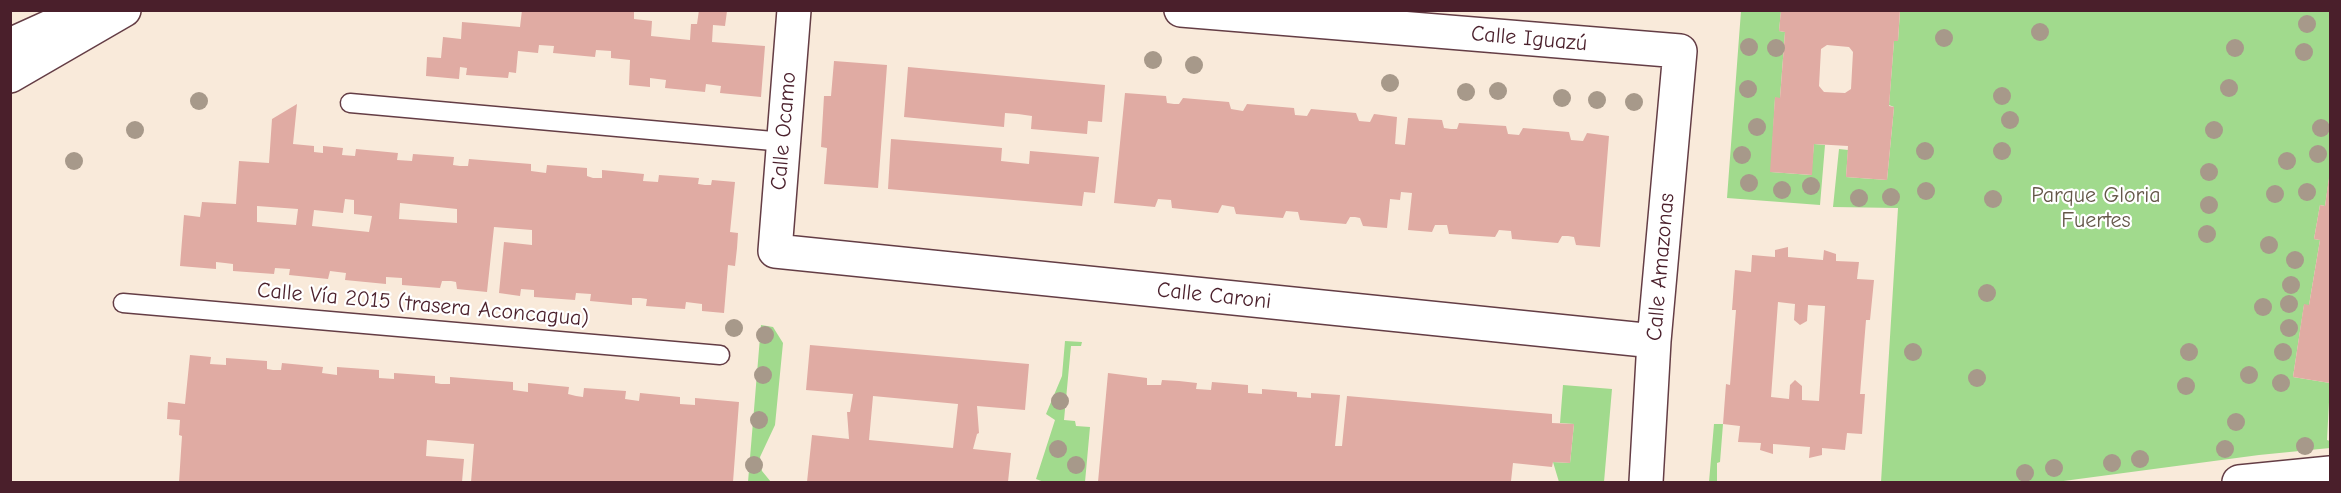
<!DOCTYPE html>
<meta charset="utf-8">
<style>
body{margin:0}
#map{position:relative;width:2341px;height:493px;overflow:hidden;background:#f9eada;font-family:"Comic Neue",sans-serif}
canvas{display:block}
.frame{position:absolute;inset:0;border:12px solid #4a1f2b;pointer-events:none}
</style>
<div id="map">
<canvas width="2341" height="493"></canvas>
<div class="frame"></div>
</div>
<script>
const g = document.querySelector('canvas').getContext('2d');
g.lineJoin = 'round';
function fill(path, color) { g.fillStyle = color; g.fill(path, 'evenodd'); }
function stroke(path, color, width, dash) { g.strokeStyle = color; g.lineWidth = width; g.lineCap = dash ? 'butt' : 'round'; g.setLineDash(dash || []); g.stroke(path); }
function drawText(font, color, halo, rows, align = 'center') {
  g.font = font + ' "Comic Neue",sans-serif'; g.lineWidth = 4.5; g.setLineDash([]); g.textBaseline = 'middle'; g.strokeStyle = halo; g.fillStyle = color; for (const [text, x, y, turn = 0] of rows) {
    g.save(); g.translate(x, y); g.rotate((+turn || 0) * Math.PI / 180); g.textAlign = isNaN(turn) ? turn : align; if (halo) g.strokeText(text, 0, 0); g.fillText(text, 0, 0); g.restore();
  }
}
fill(new Path2D(`
 M1741,11H1781L1779,31L1785,32L1780,98H1775L1771,172L1811,175L1814,144L1825,145L1820,205L1727,198Z
 M1900,11H2330V172L2325,206L2320,205L2314,239L2320,240L2309,305H2304L2293,377L2330,383L2327,440L2330,441V448L2259,455L2056,482H1881L1898,208L1833,207L1839,149L1848,150L1846,177L1887,180L1894,107L1889,105L1894,41H1898Z
 M761,325L773,327L783,343L775,425L760,457L762,471L771,482H748Z
 M1065,341L1082,342L1081,346H1071L1064,420L1075,421L1076,426L1090,427L1085,482H1044L1036,479L1055,420L1046,414L1062,376Z
 M1563,385L1612,389L1604,482H1559L1553,462L1570,463L1574,424L1560,423Z
 M1714,424H1723L1720,462L1717,463V482H1709Z`), '#a1da8d');
fill(new Path2D(`
 M522,10H634V19L652,21L651,36L690,40L691,24H697L699,10L727,11L725,26L713,25L712,42L765,46L761,97L720,93L721,86L706,84L705,92L665,88L666,80L650,78V87L629,85L630,60L611,58V51L596,50L595,57L553,53L554,46L539,45L538,53L518,51L516,73L509,72L508,78L466,75L467,68L460,67L459,79L426,76L427,57L441,58L443,37L461,39L462,22L520,27Z
 M1781,10H1900L1898,41H1894L1889,106L1894,107L1887,180L1846,177L1848,146L1814,144L1812,175L1770,172L1775,97L1780,98L1785,32L1779,31ZM1827,45L1849,47L1853,52L1851,89L1845,93L1824,92L1819,86L1821,49Z
 M834,61L887,65L878,188L824,184L827,148L821,147L824,96H831Z
 M908,67L1105,85L1102,122L1088,121L1087,134L1031,129L1032,116L1018,114L1005,113L1004,127L904,117Z
 M1125,93L1166,96L1167,103L1174,104H1179L1183,98L1229,102L1231,109L1243,111L1247,104L1294,108L1295,115L1307,116L1311,109L1356,113L1359,121L1370,122L1374,114L1397,117L1395,144L1405,145L1408,118L1442,120L1444,128L1451,129H1457L1459,123L1506,126L1508,134L1519,135L1523,128L1569,132L1571,140L1583,141L1587,133L1609,136L1600,247L1576,245L1574,237L1568,236H1562L1558,243L1512,239L1511,231L1499,230L1495,237L1449,234L1447,225H1435L1432,232L1408,230L1412,193L1401,192L1400,200L1390,199L1387,228L1363,226L1360,218L1355,217H1350L1346,224L1300,220L1298,212L1286,211L1283,218L1236,214L1234,207L1222,205L1218,213L1172,208L1171,200L1158,199L1155,207L1114,203Z
 M297,104L293,144L314,146V152L323,153V146L343,148L342,155L355,156L356,149L398,153L397,160L412,161L413,154L454,157L453,165L460,166H468L469,159L531,164V171L546,173L547,165L587,168V176L593,178H602V170L644,174L643,181L658,182L659,175L699,178L698,184L705,185H711L712,180L735,182L730,232L738,233L737,248L735,266L728,265L724,313L702,311V304L686,302L685,309L646,306L647,299L640,298H632V305L590,301L591,294L576,293L575,300L534,297V290L521,289L520,296L499,293L504,242L532,245V230L494,227L487,292L457,289L456,282L451,281H442L440,288L402,285V278L386,277V284L345,280L346,273L330,271L328,279L289,275L290,269L275,268L274,274L233,271V264L225,263L216,262V269L180,266L184,215L200,217L202,202L236,204L239,161L269,163L272,119ZM345,199L354,200V214L372,216L369,232L312,226L314,210L343,213ZM400,203L457,209V223L399,219ZM257,206L298,209L296,225L257,222Z
 M891,139L1002,148L1001,161L1029,164L1030,151L1099,157L1095,193L1084,192L1082,206L888,189Z
 M2329,177H2330V383L2293,377L2304,304L2309,305L2320,240L2314,239L2320,205L2325,206Z
 M1788,247V257L1823,260L1824,250L1836,254V261L1859,262L1857,279L1874,280L1870,320H1866L1860,394H1865L1862,434L1847,433L1845,450L1822,448V455L1809,458L1810,447L1773,444V454L1760,450L1761,443L1738,442L1740,426L1723,424L1726,384L1730,385L1736,310H1732L1735,270L1751,272L1752,255L1775,257V250ZM1778,302L1795,304L1794,320L1800,325L1807,321L1808,305L1825,306L1819,401L1802,400V386L1795,380L1790,385L1789,399L1771,397Z
 M810,345L1029,364L1025,410L977,406L979,433L977,434L973,449L1011,453L1008,482H807L812,435L849,439L847,412H850L853,394L806,390ZM873,396L958,404L953,448L869,440Z
 M190,355L211,357L210,364L226,365V358L267,361V369L273,370H281L282,363L323,367L322,373L337,375V367L379,370V378L394,379V373L435,376V383L441,384H450V377L513,382V390L528,392V383L569,387L568,394L576,396L583,397L584,388L626,391L625,399L639,401L640,393L680,397V404L695,405V398L739,402L733,482H471L474,444L427,440L426,456L464,459L462,482H179L182,436L179,435L180,420L167,419L168,402L185,404Z
 M1108,373L1147,378V385H1161L1162,380L1179,381L1197,383L1196,389L1211,390L1212,382L1248,385V393L1262,394V389L1297,392V397L1311,398V393L1340,395L1335,446H1342L1347,396L1552,414V423L1574,424L1570,463L1553,462L1552,467L1513,463L1511,481L1515,482H1098Z`), '#e0aba3');
const service = new Path2D(`
 M350,103L784,142
 M123,303L720,355`);
const minor = new Path2D(`
 M794,10L775,251L1654,341
 M1181,10L1680,51L1654,341L1646,482
 M2239,482L2330,473`);
const motorway = new Path2D(`
 M10,45L83,12
 M10,76L124,10`);
stroke(service, '#643d45', 21);
stroke(minor, '#643d45', 36);
stroke(motorway, '#643d45', 36);
stroke(service, '#fff', 18);
stroke(minor, '#fff', 33);
stroke(motorway, '#fff', 33);
g.fillStyle = '#a7998a';
for (const [x, y] of [
 [2307,24],
 [2040,32],
 [1944,38],
 [1749,47],
 [1776,48],
 [2235,48],
 [2304,52],
 [1153,60],
 [1194,65],
 [1390,83],
 [2229,88],
 [1748,89],
 [1498,91],
 [1466,92],
 [2002,96],
 [1562,98],
 [1597,100],
 [199,101],
 [1634,102],
 [2010,120],
 [1757,127],
 [2321,128],
 [135,130],
 [2214,130],
 [1925,151],
 [2002,151],
 [2318,154],
 [1742,155],
 [74,161],
 [2287,161],
 [2209,172],
 [1749,183],
 [1811,186],
 [1782,190],
 [1926,191],
 [2307,192],
 [2275,194],
 [1891,197],
 [1859,198],
 [1993,199],
 [2209,205],
 [2207,234],
 [2269,245],
 [2295,260],
 [2291,285],
 [1987,293],
 [2289,304],
 [2263,307],
 [734,328],
 [2289,328],
 [765,335],
 [1913,352],
 [2189,352],
 [2283,352],
 [763,375],
 [2249,375],
 [1977,378],
 [2281,383],
 [2186,386],
 [1060,401],
 [759,420],
 [2236,422],
 [2305,446],
 [1058,449],
 [2225,449],
 [2140,459],
 [2112,463],
 [754,465],
 [1076,465],
 [2054,468],
 [2025,473]
]) { g.beginPath(); g.arc(x, y, 9, 0, 2 * Math.PI); g.fill(); }
drawText('22px', '#4a1f2b', '#fff', [
 ["Calle Iguazú",1529,39,5],
 ["Calle Ocamo",784,131,-85],
 ["Calle Amazonas",1661,267,-85],
 ["Calle Caroni",1214,296,6],
 ["Calle Vía 2015 (trasera Aconcagua)",423,305,5]
]);
drawText('22px', '#645748', '#fff', [
 ["Parque Gloria",2096,196],
 ["Fuertes",2096,221]
]);
</script>
